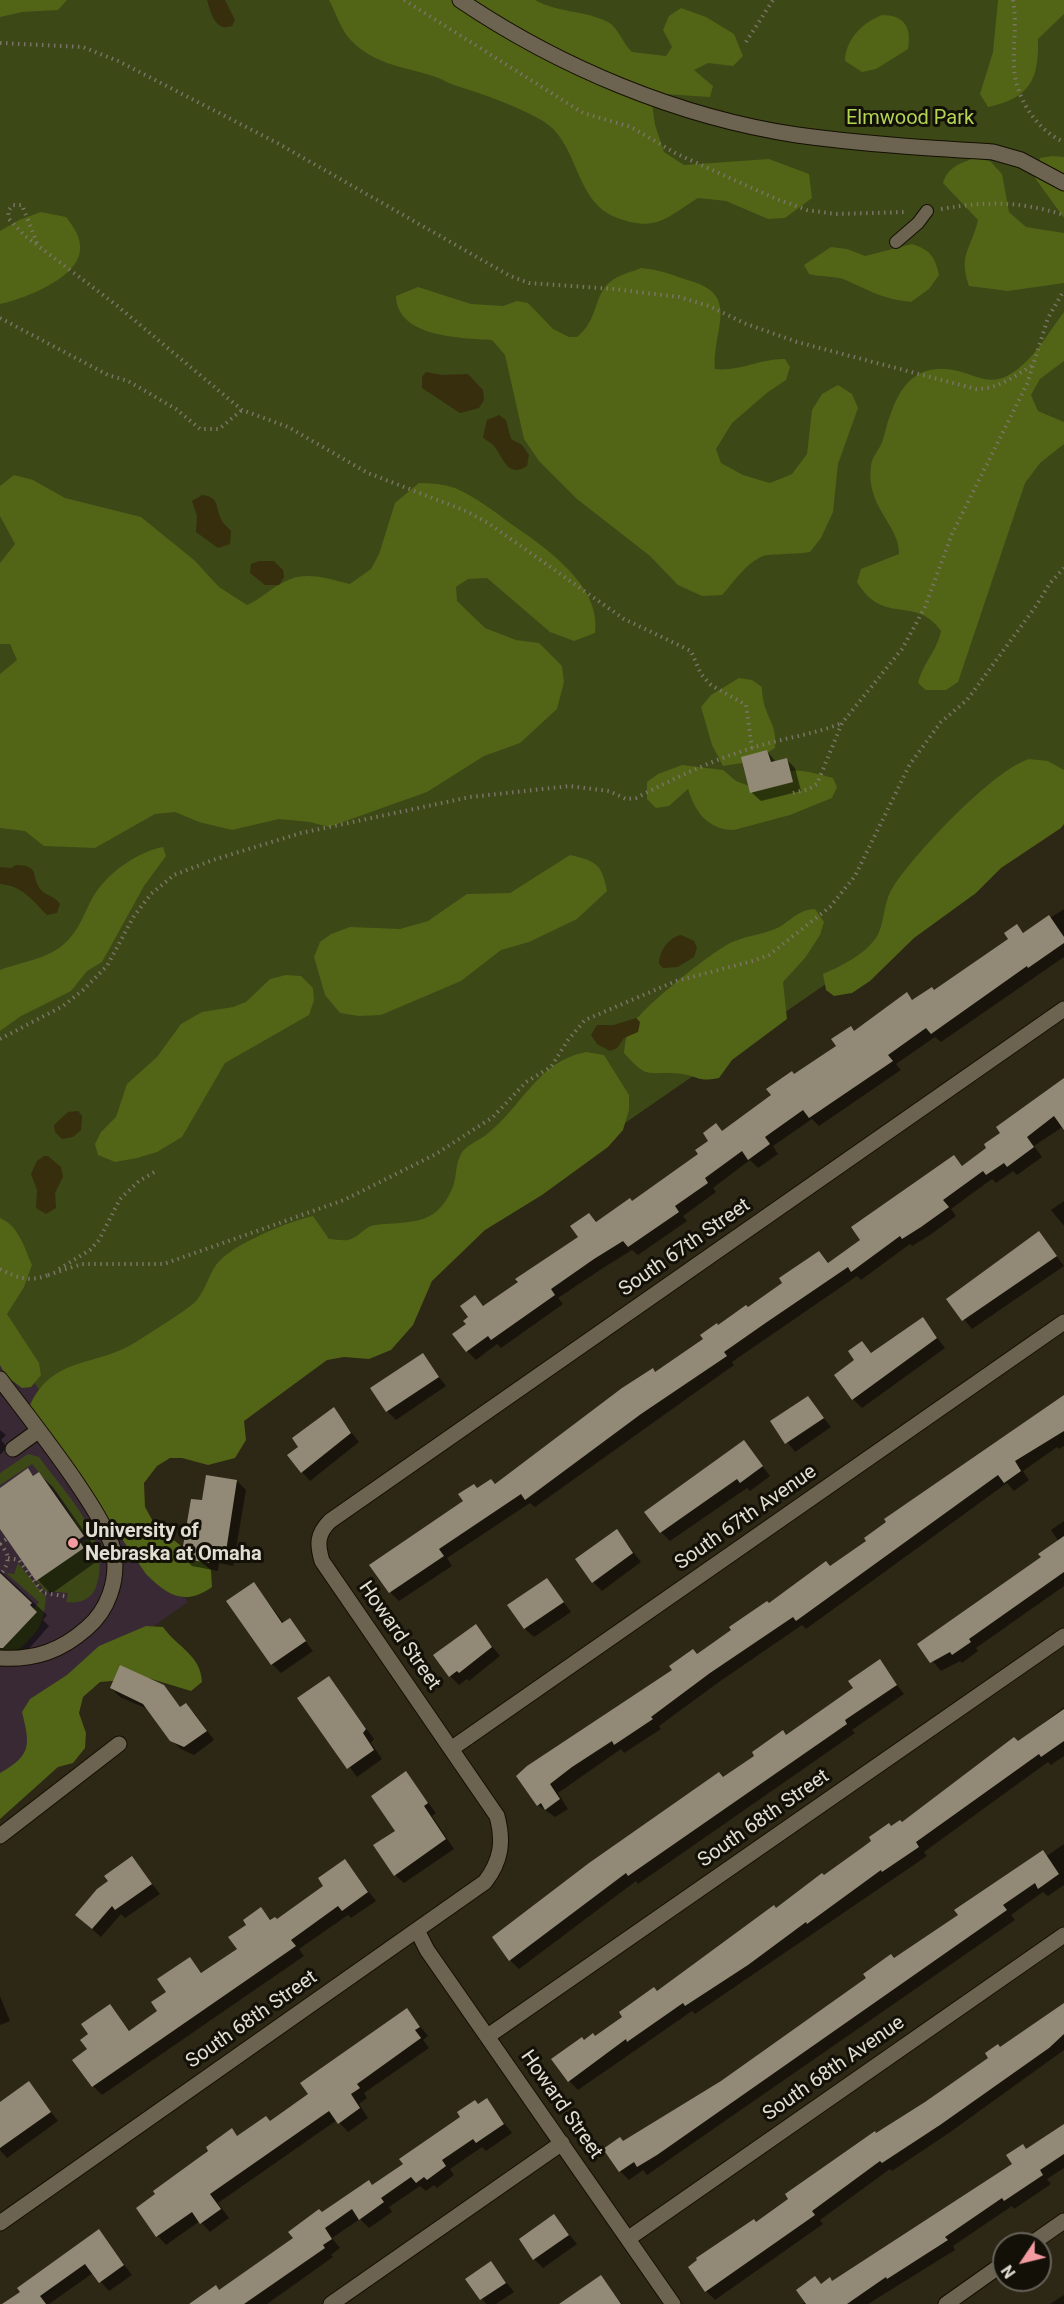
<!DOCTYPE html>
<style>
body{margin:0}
#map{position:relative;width:1064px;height:2304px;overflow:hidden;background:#2d2715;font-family:Roboto,sans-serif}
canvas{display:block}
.north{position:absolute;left:992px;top:2232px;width:60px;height:60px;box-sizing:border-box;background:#131008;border:2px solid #666259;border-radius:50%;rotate:235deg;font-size:16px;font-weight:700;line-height:24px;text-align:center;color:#e2ded3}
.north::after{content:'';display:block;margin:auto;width:21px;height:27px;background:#f49aa0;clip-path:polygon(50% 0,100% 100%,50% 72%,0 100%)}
</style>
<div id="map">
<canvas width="1064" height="2304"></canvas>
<div class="north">N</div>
</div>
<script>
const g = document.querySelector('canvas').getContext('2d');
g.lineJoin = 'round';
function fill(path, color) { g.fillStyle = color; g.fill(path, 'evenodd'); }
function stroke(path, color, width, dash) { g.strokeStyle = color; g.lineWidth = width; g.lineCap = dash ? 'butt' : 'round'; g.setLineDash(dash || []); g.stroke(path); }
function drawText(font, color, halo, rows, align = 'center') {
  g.font = font + ' Roboto,sans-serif'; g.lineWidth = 6; g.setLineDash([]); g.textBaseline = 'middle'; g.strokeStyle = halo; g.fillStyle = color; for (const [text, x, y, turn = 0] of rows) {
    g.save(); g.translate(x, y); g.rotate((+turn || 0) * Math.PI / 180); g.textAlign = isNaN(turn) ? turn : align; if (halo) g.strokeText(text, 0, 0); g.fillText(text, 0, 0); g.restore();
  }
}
fill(new Path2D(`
 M0,1333L188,1602L68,1686L69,1702L0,1789Z`), '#382935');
fill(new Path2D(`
 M0,0H1064V819L104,1484L0,1333Z
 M28,1454L39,1457C64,1492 114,1540 96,1587C91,1600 79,1604 66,1602L68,1593L45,1591L34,1577L43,1576L83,1548L81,1544L86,1539L57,1494L32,1464L0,1485V1473Z
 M18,1563L46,1597C43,1629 38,1630 18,1651L0,1650V1647L3,1649L36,1612L33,1609L39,1602L6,1573L14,1574Z`), '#3c4816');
fill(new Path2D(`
 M0,0H67L58,10L22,12L0,17Z
 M329,0H535C558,13 585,10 608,22C618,27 623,44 632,52L666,56L672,47L663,30L669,16L681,8L706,17L734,34L743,56L733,66L708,63L694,70L713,86L710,97L664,94L652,103L655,125L664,152L684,165L769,159L809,174L812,198L785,218L768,219L726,201L698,198C666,218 656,233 615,217C574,200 579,143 543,121C515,105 485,95 454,85C447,83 441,78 433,76C401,66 371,64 348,37C340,27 335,11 329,0Z
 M998,0H1064V14L1038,39C1039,80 1030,98 988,107L980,94L993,52Z
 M882,15C904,15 912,27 908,49L876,69L862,72L845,61C845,40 863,22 882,15Z
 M1052,156L1064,157V218L1035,178L1040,158Z
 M974,158L990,161L1002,174L1009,212L1026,227L1064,233V283L1008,291L969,286C958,254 971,250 978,220L943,183C948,167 959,164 974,158Z
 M41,212L66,217C72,225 80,235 80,246C83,277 24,299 0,304V231L19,220Z
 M912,244C930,250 935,256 939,275L929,289L911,302C881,299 869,290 843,279C834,276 820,277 809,274L804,265L831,247L847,249L865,256Z
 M641,268C663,270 671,275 691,281C741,296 712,330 715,369C739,372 761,358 785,359L790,367L786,380L768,392L732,423L716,449L721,463L743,475L770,483L792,474L807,454L812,410L822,394L838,385L852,394L858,408L838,464L833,512L821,538L810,552C800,554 769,554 763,556C746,563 734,582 722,595L702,596L678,585L650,556L577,499L539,461L524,439L505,355L492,340C462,338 397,338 396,296L418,287L471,304L503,306L517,301L528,303L553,329L569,337H577C599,319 593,296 610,282C618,275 631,272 641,268Z
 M1064,312V361L1040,379L1031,395L1038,411L1064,422V444L1040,463L1025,483L958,682L946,690H926L918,683C924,661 936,653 941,631C915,594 884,627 857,582L861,569L899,554C900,525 865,507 871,465C872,456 882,447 884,436C894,397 909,359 958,371C975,375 989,385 1007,376C1033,362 1047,334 1064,312Z
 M14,475L33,480L65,498L141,517L194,560L219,587L247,605C261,599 271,588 284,582C306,570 328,579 350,584L371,569L379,554L395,503L419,483C431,483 443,484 455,488C478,498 497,514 517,528C550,551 602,588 595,633L574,641L550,632L487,578L468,579L456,587L457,601L485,628L516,640L539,643L562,666L564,682L557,709L520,743L484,756L427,792L329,827L310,822L279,819L232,830L199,822L175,812L155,814L95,848L44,846L25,831L0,828V674L17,660L10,644H0V563L15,544L0,516V486Z
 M739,678L752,680L762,687C762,716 778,721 775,748L755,761L723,766L712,745L701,707L711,695Z
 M1029,759L1048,761L1064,770V824L1061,828L1001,868L976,893L914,938L870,981L852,993L834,996L826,990L823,974C841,966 864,955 876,938C885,924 883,902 893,887C914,854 993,770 1029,759Z
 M682,765L723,770L736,781L752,787C786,767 795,767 833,778L837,787L832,798L790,815L734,830C708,830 695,812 688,789L669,806L656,808L647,799V782L658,774Z
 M163,847L166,856L144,886L102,962L87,971L71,991L21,1016L0,1031V970C20,962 48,959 64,944C79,931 84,913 93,897C107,873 137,852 163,847Z
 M570,855C596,861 602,864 607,891L577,919L529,942L501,950L461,981L381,1015L359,1016L340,1013L325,995L314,957L320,942L331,934L350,927L400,929L428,921L467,894L510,893Z
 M815,909L824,922L820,935L805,958L783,982L787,1019L732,1060L719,1078C696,1082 701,1077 682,1074C649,1070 649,1082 624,1053C625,1043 626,1035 631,1026C643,1007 709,954 730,943C745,936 760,935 775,929C791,922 796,910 815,909Z
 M286,975L301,976L313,988L314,1000L309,1015L225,1063L182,1137L157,1152L137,1158L115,1162L98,1155L95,1144L101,1132L116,1117L127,1084L157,1057L181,1024L202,1012L233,1007L246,1002L270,979Z
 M586,1052L604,1055L629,1095V1110L623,1130L608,1147L542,1195L485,1230L432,1281L413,1325L391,1350L369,1359L344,1357L327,1360L244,1421L246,1440L235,1458L208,1465L182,1458H170L157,1466L144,1483L145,1507L155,1525L211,1570L212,1587C185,1606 168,1596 146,1574L30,1405C54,1354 98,1368 139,1340C157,1328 176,1317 193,1304C205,1293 207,1278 216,1265C230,1245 289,1221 313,1216L329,1239C335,1239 342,1241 348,1240C358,1238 365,1226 375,1225C409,1221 436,1227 452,1189C457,1179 455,1164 461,1154C466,1145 478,1141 486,1135C522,1107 538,1061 586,1052Z
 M0,1218C19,1226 24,1247 32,1265L24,1287L7,1314L39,1363L41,1375L31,1387L22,1388L6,1376L0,1365Z
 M146,1626L163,1627C177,1647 201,1655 202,1682L191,1691L148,1678L100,1682L83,1697L79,1713L86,1733L85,1748L73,1763L58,1767L0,1819V1773C32,1755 30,1745 22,1712L30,1699L67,1675L99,1646Z`), '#526416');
fill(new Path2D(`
 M207,0H225L235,20L232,26C215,32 211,13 207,0Z
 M426,372L442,375L468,374L483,390L484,400L479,408L460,413L422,388V377Z
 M499,415L506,420L511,439L522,445L529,455L527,466C508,479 503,457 494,446C491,442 486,441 483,437L487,420Z
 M202,495C220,497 215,507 221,519C223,524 228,527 231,531L230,544L218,548L196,532L197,516L192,501Z
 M274,561L283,570L284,577L279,585H265L250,573L251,564L259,561Z
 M16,865C40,865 31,876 40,889C46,896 55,896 60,904L57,913L47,915C32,900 23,886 0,884V867L11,868Z
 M681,935L694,941L697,948L694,957L678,967L663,968L659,964C659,951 669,937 681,935Z
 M636,1018L640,1022L638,1032L624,1038L617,1048L610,1051L597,1044L591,1035L597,1025H614Z
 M78,1111L82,1116L81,1130L73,1137L62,1139L55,1132L54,1125L68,1112Z
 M44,1156H48L61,1167L63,1177L55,1193L56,1208L46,1214L36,1208L37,1190L31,1174L37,1161Z`), '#362e0d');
fill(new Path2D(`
 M767,751L776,762L786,759L795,768L801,791L761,801L752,793Z
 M1064,909V957L941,1042L935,1037L896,1064L901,1070L819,1126L812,1119L773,1146L778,1154L758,1168L750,1160L713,1188L716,1192L683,1216L687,1221L638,1255L632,1250L603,1268L558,1298L563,1304L501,1348L497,1344L476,1360L467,1351L468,1325L475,1297L485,1307L580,1237L589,1214L598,1223L632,1203L700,1155L722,1132L773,1096L795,1076L907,994L914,1001L935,992L1010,939L1017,926L1025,934Z
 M1064,1079V1126L1034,1146L1042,1157L1017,1175L1013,1171L996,1183L992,1179L951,1209L956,1216L930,1235L912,1246L910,1244L861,1280L857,1276L732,1362L734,1365L535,1507L530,1503L447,1558L452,1566L399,1601L390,1592L477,1490L496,1486L705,1339L718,1326L784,1284L819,1252L829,1263L862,1240L954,1157L963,1166L989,1148Z
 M1064,1201V1226L1051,1210Z
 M1039,1233L1064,1266L972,1329L948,1300Z
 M923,1319L945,1348L862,1408L853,1399L856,1360L862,1343L872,1354Z
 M422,1355L446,1386L396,1420L387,1411Z
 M1064,1397V1446L1059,1449L1057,1447L1023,1471L1029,1480L1014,1491L1007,1483L806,1629L802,1625L719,1682L659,1726L661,1729L624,1753L621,1749L558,1793L568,1809L555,1817L538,1805L518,1776L769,1605L830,1567Z
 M808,1398L831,1427L795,1452L772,1422Z
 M333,1409L359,1442L310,1481L302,1472L300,1448Z
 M0,1430L6,1435L1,1440L7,1447L0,1455Z
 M744,1442L770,1476L750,1491L747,1488L670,1541L661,1532Z
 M28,1470L35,1477L39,1474L53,1487L97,1550L91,1554L96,1562L51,1594L38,1580L0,1526V1490Z
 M237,1481L246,1490L233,1566L219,1563L218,1571L192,1566L183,1557L203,1502Z
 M1064,1521V1586L976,1648L978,1651L962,1663L960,1661L941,1671L919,1645L1043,1558L1059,1542L1051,1530Z
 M617,1531L641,1562L602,1591L593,1582Z
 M0,1571L47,1615L43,1620L49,1626L18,1661L0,1656Z
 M547,1580L571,1612L534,1637L525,1629Z
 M254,1584L284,1623L289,1620L313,1651L281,1673L272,1664Z
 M476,1626L500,1656L469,1681L467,1679L459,1685L450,1676Z
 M879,1661L904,1694L852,1730L855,1733L638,1884L636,1881L519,1969L510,1960L723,1778L855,1688Z
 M329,1678L374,1739L371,1743L382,1759L357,1777L299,1698Z
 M163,1687L181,1708L186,1705L195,1714L214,1740L194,1755L181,1749L171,1740L150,1710L120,1697L111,1688Z
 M1064,1707V1756L1051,1765L1048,1762L924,1852L927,1856L695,2014L692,2011L578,2090L569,2081L584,2041L595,2037L892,1828L902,1824L1018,1743Z
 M406,1773L436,1813L432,1816L454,1849L404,1883L395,1875L397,1831Z
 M1064,1844V1885L1048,1896L1043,1892L1011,1915L1015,1920L647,2175L643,2170L629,2180L620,2171L623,2143L721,2082Z
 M132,1858L160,1894L125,1918L121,1914L101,1937L86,1924L110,1882Z
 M345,1861L376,1901L351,1918L348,1915L299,1949L304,1956L102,2095L93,2086L89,2050L91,2034L109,2006L131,2032L159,2012L189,1959L203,1974L239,1949L248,1925L261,1909L272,1921H277L325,1887Z
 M0,1996L10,2021L0,2025Z
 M1064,2003V2050L949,2133L892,2171L890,2169L820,2220L823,2224L715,2300L706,2291L756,2224L877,2135L980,2066Z
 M407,2010L428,2036L423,2040L429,2048L364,2093L367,2098L359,2104L368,2118L348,2132L337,2120L218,2203L229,2218L210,2232L200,2221L166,2245L158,2236L138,2209L232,2130L238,2137L271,2122L310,2094Z
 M29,2083L58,2121L7,2158L0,2150V2104Z
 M486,2100L512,2133L486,2151L482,2147L450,2169L454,2175L437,2188L434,2185L426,2191L420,2186L389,2207L392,2212L369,2228L360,2219L332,2238L340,2248L331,2255L333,2257L267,2304H192L220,2291L295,2239L322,2214L373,2187Z
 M1064,2125V2168L1047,2179L1051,2184L1014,2209L1012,2206L953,2246L955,2250L868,2304H803L822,2285L833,2282L1014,2164L1027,2150Z
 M554,2216L577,2244L543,2268L534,2259Z
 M99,2231L132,2275L109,2291L93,2273L49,2304H6Z
 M491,2263L514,2292L496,2304H486L467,2279Z
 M600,2277L622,2304H561Z
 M1064,2295V2304H1050Z`), '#0007');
fill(new Path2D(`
 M767,750L771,762L787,758L793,782L750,793L741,757Z
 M1049,915L1064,937V943L1028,968L1027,966L931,1034L926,1028L888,1055L893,1061L809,1118L803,1110L765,1137L770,1144L748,1160L742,1151L705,1178L708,1183L675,1206L679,1212L628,1247L623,1241L594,1259L551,1289L555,1295L491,1340L488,1336L466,1352L452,1334L466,1324L463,1321L468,1317L460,1306L475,1295L483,1306L518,1282L515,1279L578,1237L570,1226L589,1213L596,1222L630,1198L632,1201L698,1154L695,1150L708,1141L703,1133L716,1123L722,1131L771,1095L766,1089L792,1071L794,1074L836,1046L831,1039L851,1026L854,1031L907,992L912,1000L932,987L934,990L1008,939L1004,933L1017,924L1023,933Z
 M1064,1078V1130L1054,1116L1027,1137L1034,1147L1007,1167L1004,1163L986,1175L983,1171L943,1200L949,1207L921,1227L902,1239L900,1236L851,1272L848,1267L767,1322L724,1352L727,1356L641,1414L525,1500L521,1494L439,1549L444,1556L389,1593L369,1565L463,1501L458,1494L474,1484L477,1488L491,1479L495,1484L622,1388L653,1368L655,1372L703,1339L700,1335L717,1323L718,1325L746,1305L748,1307L782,1283L779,1278L819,1251L828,1263L860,1240L851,1227L954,1155L962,1166L986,1148L984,1144L1000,1133L996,1127Z
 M1039,1231L1057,1256L962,1321L946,1299Z
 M923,1317L937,1338L852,1400L834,1375L854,1360L848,1351L862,1341L871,1353Z
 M423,1353L439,1377L386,1412L370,1388Z
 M1064,1395V1431L1015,1461L1021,1471L1004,1483L998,1475L796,1621L793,1617L710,1673L651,1717L653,1719L614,1745L612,1741L572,1767L550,1784L560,1799L545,1810L541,1803L537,1806L516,1776L527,1766L672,1670L669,1666L693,1649L697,1654L731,1630L729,1627L767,1601L769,1603L826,1561L830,1566L866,1541L864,1538L886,1522L884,1519Z
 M808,1396L824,1418L785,1444L770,1421Z
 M334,1407L351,1433L301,1473L287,1455L298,1447L292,1438Z
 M744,1440L763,1466L740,1483L737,1479L660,1533L644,1512Z
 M28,1468L33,1476L39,1472L84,1536L78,1540L84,1548L36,1581L0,1529V1488Z
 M206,1475L237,1480L225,1558L210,1555L209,1563L181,1558L191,1499L202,1500Z
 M617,1529L633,1553L592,1583L575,1559Z
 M1064,1536V1572L969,1639L971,1642L952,1655L950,1652L930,1663L917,1644L1041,1557L1038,1554Z
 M0,1573L32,1603L30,1605L37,1612L3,1648H0Z
 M547,1578L564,1602L524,1629L507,1605Z
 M254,1582L282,1623L290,1618L306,1641L271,1665L226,1601Z
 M476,1624L492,1647L459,1673L457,1671L449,1677L433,1655Z
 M880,1659L897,1685L845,1720L847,1724L628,1876L626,1873L509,1961L492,1937L589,1863L719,1772L723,1777L754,1756L752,1752L783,1730L786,1735L853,1688L848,1681Z
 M120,1665L164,1685L180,1707L186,1703L207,1731L184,1747L170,1741L143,1704L110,1688Z
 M329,1676L366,1729L363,1733L374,1750L347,1769L297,1698Z
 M1064,1709V1741L1041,1757L1039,1754L916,1842L919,1847L882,1872L881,1870L807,1924L806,1922L748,1965L685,2006L683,2003L627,2042L626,2039L568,2082L551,2059L582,2037L584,2040L593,2033L595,2036L622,2017L619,2012L654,1987L657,1991L774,1905L776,1908L822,1873L824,1875L863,1847L871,1841L869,1837L889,1823L891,1826L900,1820L902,1822L1014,1737L1018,1741Z
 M406,1771L428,1803L424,1806L446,1839L394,1876L373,1845L395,1831L371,1796Z
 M1043,1850L1059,1874L1038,1889L1035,1883L1003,1905L1007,1910L657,2155L637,2167L634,2162L619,2172L603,2149L620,2137L623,2141L721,2081L866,1978L863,1974L891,1954L894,1958L958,1915L954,1910Z
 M132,1856L152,1884L115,1910L112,1906L92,1929L75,1915L97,1889L108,1881L104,1876Z
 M345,1859L368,1892L342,1911L338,1906L291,1940L296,1946L92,2087L72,2060L87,2049L80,2040L88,2034L81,2024L110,2004L129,2031L157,2011L151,2002L166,1992L157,1979L190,1957L201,1973L237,1949L228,1937L246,1925L243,1920L261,1907L270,1920L275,1917L277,1919L323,1886L318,1878Z
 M1064,2003V2034L1049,2048L940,2125L882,2163L880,2161L812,2211L815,2215L705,2292L688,2267L697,2260L696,2258L754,2219L756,2222L788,2199L785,2194L875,2131L876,2133L925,2102L988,2058L985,2053L998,2044L1000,2047Z
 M407,2008L420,2027L415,2030L421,2038L357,2084L360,2088L351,2094L360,2108L338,2124L329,2111L210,2194L221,2209L200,2224L192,2212L156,2237L136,2208L155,2194L153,2191L208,2151L206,2147L232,2128L237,2136L266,2116L270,2121L308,2094L300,2083Z
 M29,2081L51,2112L0,2148V2102Z
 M487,2098L504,2124L476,2143L473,2139L442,2160L446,2166L427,2180L424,2177L416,2183L411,2177L381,2198L384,2202L359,2220L352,2209L325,2228L332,2239L323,2245L325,2248L244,2304H189L216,2285L219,2290L293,2238L288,2232L319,2209L322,2212L369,2180L372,2185L403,2164L399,2159L460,2117L457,2112L475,2100L478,2104Z
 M1064,2124V2154L1040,2170L1043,2175L1004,2201L1002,2198L945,2237L948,2240L887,2279L886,2277L847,2304H806L796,2290L815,2276L821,2284L830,2277L832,2281L1012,2164L1006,2155L1023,2144L1026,2149Z
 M554,2214L569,2235L533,2260L519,2239Z
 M99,2229L124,2265L99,2283L85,2264L40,2296L46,2304H2L20,2292L17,2288Z
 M491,2261L506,2283L480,2300L465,2279Z
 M601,2275L621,2304H559Z`), '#928a76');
const service = new Path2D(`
 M896,242L918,223L927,211`);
const pedestrian = new Path2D(`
 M13,1449L38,1431`);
const minor = new Path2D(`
 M460,0C559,67 678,117 797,135C862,144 928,148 993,152L1021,160L1064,183
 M0,1379C25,1413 110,1518 114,1554C118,1581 108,1610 87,1628C61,1651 35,1660 0,1658
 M451,1749L1064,1322
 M0,1836L119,1744
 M417,1930L427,1950L673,2304
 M488,2036L1064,1636
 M0,2223L485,1882C501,1861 504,1842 497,1816L322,1561C317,1544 317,1534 330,1521L1064,1009
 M629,2238L1064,1935
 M1031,2244L1064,2221
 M331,2304L562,2143
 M946,2304L1004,2263`);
stroke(service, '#150f02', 14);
stroke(pedestrian, '#150f02', 17);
stroke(minor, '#150f02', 17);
stroke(new Path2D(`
 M404,0L583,113L631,127L677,154L774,198L807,210L836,214L907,212
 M1013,0C1017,23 1013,44 1014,66C1015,97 1036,130 1064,142
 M746,42L773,0
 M0,43L83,47L118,61L279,144L510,276L529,283L614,289L679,297L709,306L744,323L797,342L976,389C998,389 1015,376 1033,365
 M941,209C988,201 1019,201 1064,215
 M37,243L22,205H13L8,211L9,219L25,236L115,304L242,410L288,427L368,473L466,511L488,523L624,619L691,651L701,674L711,685L746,705L752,748
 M0,318L108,375L128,381L176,409L200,429H219L242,410
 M793,793L809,789L817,784L842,723L902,649L925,607L952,534L1027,384L1048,318L1064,290
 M0,1039L63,1006L83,990L107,966L134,916L151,894L174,875L213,860L301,833L470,797L570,786L609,791L626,799L636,798C673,779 712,760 752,748C782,738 813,735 842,723
 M0,1269C17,1278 32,1283 50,1274
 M59,1269L90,1250L99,1240L120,1199L139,1181L158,1170
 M48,1275L82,1264H164L344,1200L436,1154L493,1117L526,1082L551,1067L568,1040L585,1020L676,981L753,961L769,955L830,907L855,876L910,764L941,722L967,700L1036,606L1050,583L1064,568
 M0,1544C10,1555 10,1562 1,1574
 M0,1544L9,1537
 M8,1558L19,1560L43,1593L65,1596`), '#797465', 4, [1.5, 4.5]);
stroke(service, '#6c6451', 12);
stroke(pedestrian, '#6c6451', 15);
stroke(minor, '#6c6451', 15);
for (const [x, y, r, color] of [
 [73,1543,6,"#f49aa0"]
]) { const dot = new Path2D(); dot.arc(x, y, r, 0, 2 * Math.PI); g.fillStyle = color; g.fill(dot); stroke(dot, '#131008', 2); }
drawText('20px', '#b4d453', '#131008', [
 ["Elmwood Park",910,119]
]);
drawText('20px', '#e2ded3', '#131008', [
 ["South 67th Street",685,1248,-35],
 ["South 67th Avenue",746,1518,-35],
 ["Howard Street",399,1636,55],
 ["South 68th Street",764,1819,-35],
 ["South 68th Street",252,2020,-35],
 ["South 68th Avenue",834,2069,-35],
 ["Howard Street",561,2105,55]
]);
drawText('bold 20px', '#e2ded3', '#131008', [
 ["University of",85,1532],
 ["Nebraska at Omaha",85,1555]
], 'left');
</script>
